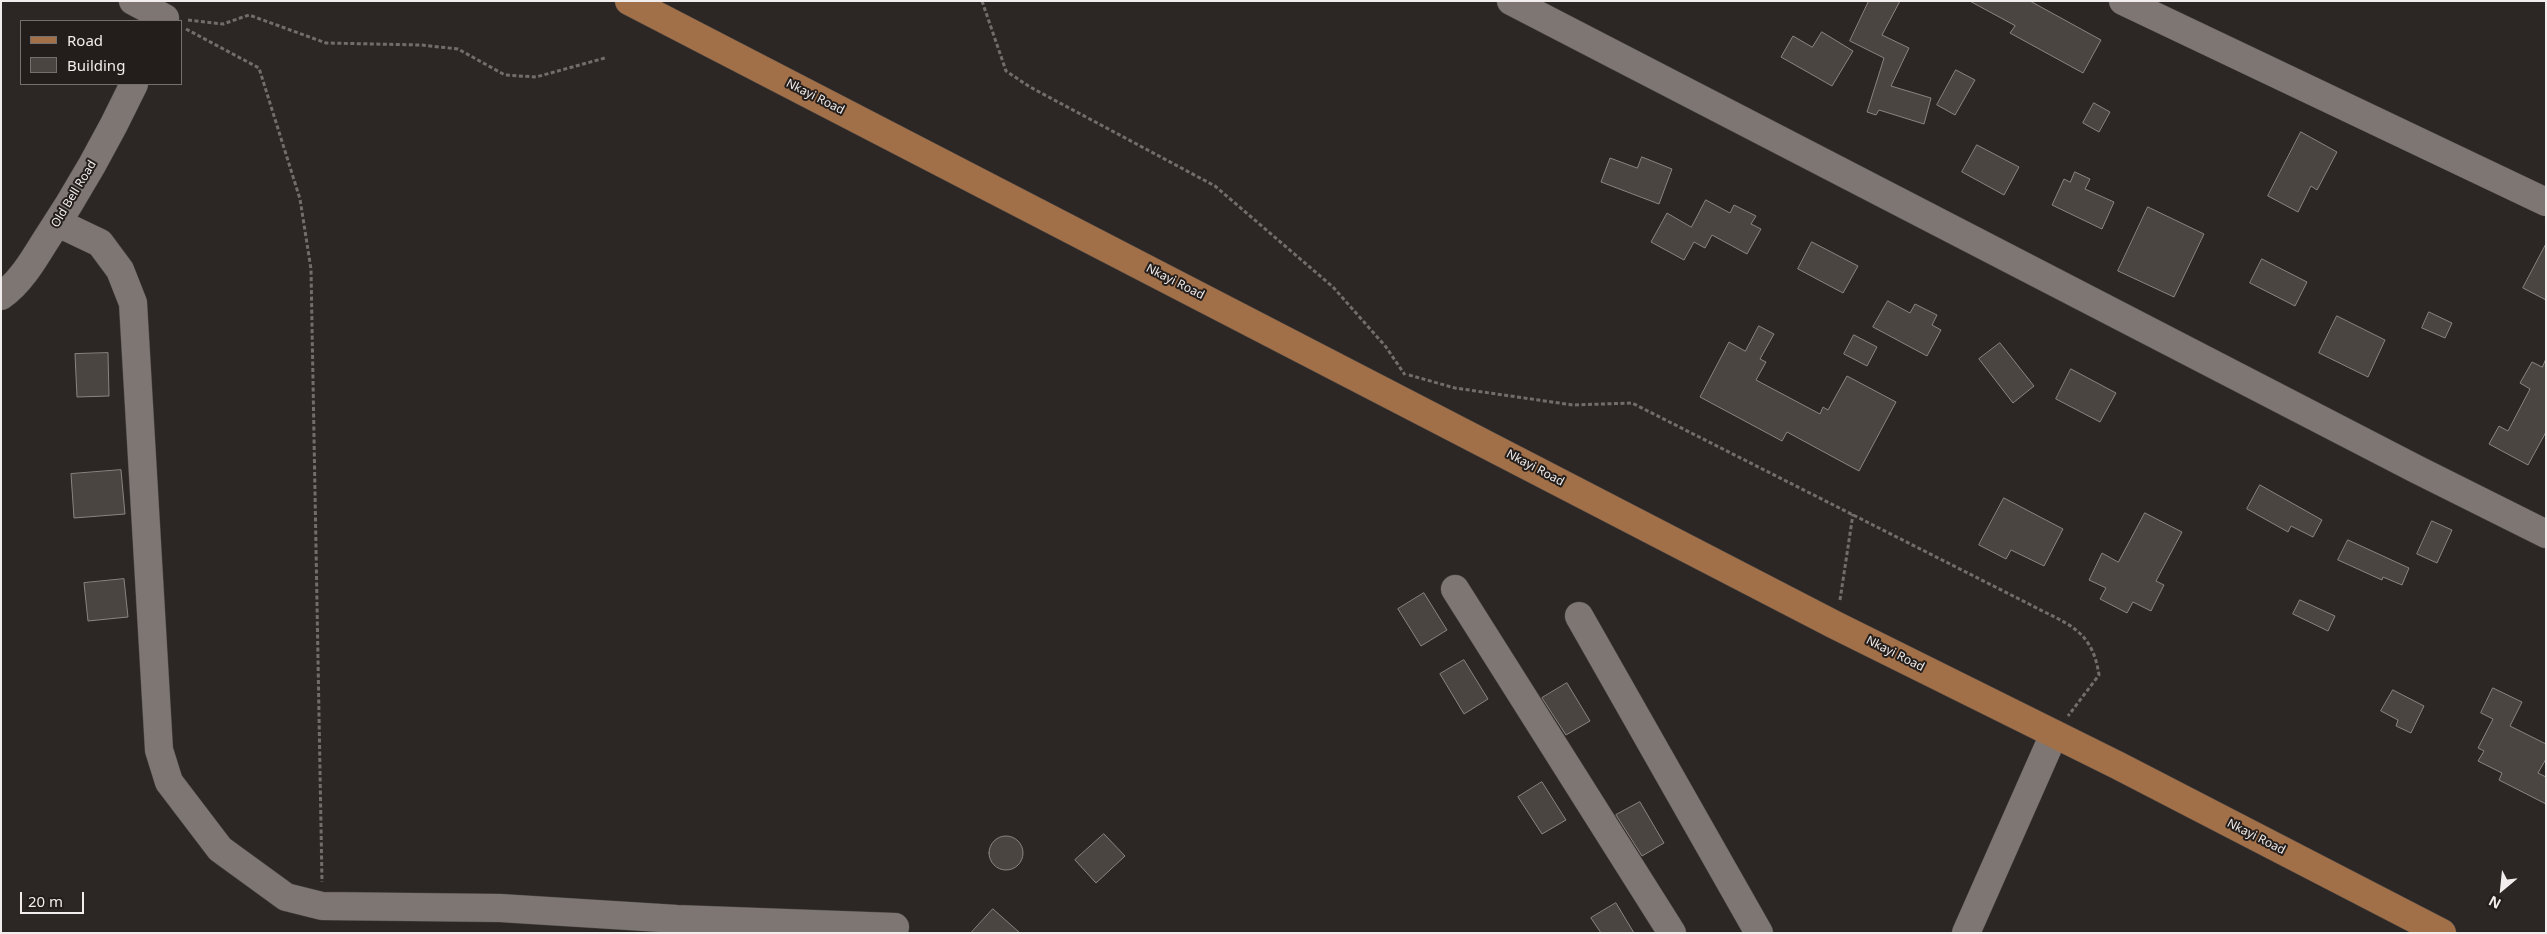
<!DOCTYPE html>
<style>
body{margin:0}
#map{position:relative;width:2547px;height:934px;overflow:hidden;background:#2c2724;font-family:"Noto Sans",sans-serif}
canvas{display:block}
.frame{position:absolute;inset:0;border:2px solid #f1edec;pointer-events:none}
.legend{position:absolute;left:20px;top:20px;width:162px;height:65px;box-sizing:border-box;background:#231d1b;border:1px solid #75706f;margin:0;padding:6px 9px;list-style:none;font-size:15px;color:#f1edec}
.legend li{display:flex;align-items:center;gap:10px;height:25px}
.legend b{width:25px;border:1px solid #75706f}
.north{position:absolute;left:2477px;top:864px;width:50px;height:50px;-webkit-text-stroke:4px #231d1b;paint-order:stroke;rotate:208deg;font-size:14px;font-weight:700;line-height:20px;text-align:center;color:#f1edec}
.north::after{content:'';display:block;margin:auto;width:18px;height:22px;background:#f1edec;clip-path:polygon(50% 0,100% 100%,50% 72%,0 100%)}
.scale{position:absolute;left:20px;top:892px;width:64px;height:22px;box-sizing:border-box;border:2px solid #f1edec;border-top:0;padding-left:6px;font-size:15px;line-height:18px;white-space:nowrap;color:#f1edec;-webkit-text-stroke:4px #231d1b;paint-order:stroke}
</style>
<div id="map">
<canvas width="2547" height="934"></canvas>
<div class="frame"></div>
<ul class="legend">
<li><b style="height:6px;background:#a16f48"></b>Road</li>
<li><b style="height:14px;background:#4b4542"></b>Building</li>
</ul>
<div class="north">N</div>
<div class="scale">20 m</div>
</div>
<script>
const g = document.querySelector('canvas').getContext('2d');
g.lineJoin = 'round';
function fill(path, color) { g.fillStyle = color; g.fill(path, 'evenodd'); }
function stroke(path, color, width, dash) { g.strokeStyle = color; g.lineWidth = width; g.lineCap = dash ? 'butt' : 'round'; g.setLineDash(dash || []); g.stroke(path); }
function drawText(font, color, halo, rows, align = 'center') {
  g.font = font + ' "Noto Sans",sans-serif'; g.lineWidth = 4; g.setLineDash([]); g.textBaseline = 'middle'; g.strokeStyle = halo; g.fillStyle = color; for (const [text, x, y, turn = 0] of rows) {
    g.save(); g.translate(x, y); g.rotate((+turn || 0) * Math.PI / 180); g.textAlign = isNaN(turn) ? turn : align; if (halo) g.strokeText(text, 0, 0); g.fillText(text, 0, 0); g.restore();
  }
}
const building = new Path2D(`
 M1869,1H1900L1882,35L1909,48L1891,86L1931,98L1924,124L1879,110L1876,115L1867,112L1884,58L1850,41Z
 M1970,1H2030L2101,40L2083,73L2010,33L2015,26Z
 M1822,32L1853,51L1832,86L1781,57L1793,36L1812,47Z
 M1956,70L1975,80L1955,115L1937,105Z
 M2094,103L2110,112L2099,132L2083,123Z
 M2301,132L2337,152L2317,190L2311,186L2298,212L2268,196Z
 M1977,145L2019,167L2004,195L1962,172Z
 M1642,157L1672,169L1659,204L1601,182L1610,158L1637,168Z
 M2075,172L2090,179L2085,189L2114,202L2102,229L2052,205L2064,179L2070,182Z
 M1706,200L1730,213L1734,205L1756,216L1751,224L1761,229L1747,254L1712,235L1705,248L1694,242L1684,260L1651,242L1667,213L1691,227Z
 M2148,207L2204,234L2174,297L2118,271Z
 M1812,242L1858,266L1843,293L1798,269Z
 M2546,244V300L2523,288Z
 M2262,259L2307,282L2295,306L2250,283Z
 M1888,301L1910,313L1915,304L1937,315L1932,325L1941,330L1927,356L1873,327Z
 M2429,312L2452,323L2445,338L2422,328Z
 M2337,316L2385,340L2368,377L2319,353Z
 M1759,326L1774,334L1760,359L1766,362L1756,380L1820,414L1823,407L1828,410L1847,376L1896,402L1859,471L1787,432L1782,441L1700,397L1729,342L1745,351Z
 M1854,335L1877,347L1867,366L1844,354Z
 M2000,343L2034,386L2013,403L1979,359Z
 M108,353L109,396L77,397L75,354Z
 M2546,359V432L2528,465L2489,444L2499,426L2508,431L2530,389L2520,383L2532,362L2542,367Z
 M2071,369L2116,393L2100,422L2056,399Z
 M121,470L125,514L74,518L71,474Z
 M2260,485L2322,520L2313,537L2291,526L2288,532L2247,509Z
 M2004,498L2063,529L2044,566L2011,550L2006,559L1979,545Z
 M2145,513L2182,532L2156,581L2164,585L2151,611L2133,602L2127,613L2100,599L2106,588L2089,580L2102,553L2118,562Z
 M2432,521L2452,530L2437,563L2417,554Z
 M2348,540L2409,568L2402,585L2383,577L2382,580L2338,560Z
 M124,579L128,617L88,621L84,583Z
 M1424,593L1447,630L1421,646L1398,609Z
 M2300,600L2335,616L2328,631L2293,614Z
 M1464,660L1488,699L1464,714L1440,674Z
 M1567,683L1590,721L1566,735L1542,698Z
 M2493,688L2522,702L2510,726L2546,744V759L2538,773L2546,777V804L2499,780L2502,773L2478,761L2484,751L2478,748L2493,719L2481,713Z
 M2393,690L2424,706L2411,733L2396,726L2398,720L2381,711Z
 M1542,782L1566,820L1542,834L1518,797Z
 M1640,802L1664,843L1642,856L1616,815Z
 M1104,834L1125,856L1096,883L1075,860Z
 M989 853a17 17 0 1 1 34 0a17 17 0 1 1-34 0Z
 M1616,903L1634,933H1601L1591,918Z
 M993,909L1020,933H971Z`);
fill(building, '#4b4542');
stroke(building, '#8b8481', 1);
const minor = new Path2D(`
 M133,1L165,18L164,21
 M1511,1L2416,469L2546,534
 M2123,1L2546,202
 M58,223L100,243L120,270L133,303L159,750L169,782L220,849L286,897L322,906L500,908L677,919L895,927
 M1,296C19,284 33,261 44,243C78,192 108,139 134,84
 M1455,589L1672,933
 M1579,616L1759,933
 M1966,933L2054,734`);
const major = new Path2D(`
 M629,1L1835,625L2119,766L2442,933`);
stroke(minor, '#4a4543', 29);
stroke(major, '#4a4543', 29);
stroke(new Path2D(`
 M982,1L1006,71L1030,87L1215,186L1333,287L1386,347L1405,375
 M188,20L223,24L249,15L326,43L421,45L458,49L505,75L536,77L605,58
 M186,29L259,68L300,199L311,269L322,882
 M1409,375L1455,388L1573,405L1632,403L2029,604C2066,624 2092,628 2099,675L2068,716
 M1840,600L1853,514`), '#726d6b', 3, [4, 2.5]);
stroke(minor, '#7d7673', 28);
stroke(major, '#a16f48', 28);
drawText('12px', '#f1edec', '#231d1b', [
 ["Nkayi Road",815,97,27],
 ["Old Bell Road",74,194,-59],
 ["Nkayi Road",1175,282,27],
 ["Nkayi Road",1535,468,28],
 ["Nkayi Road",1895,654,27],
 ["Nkayi Road",2256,837,27]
]);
</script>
